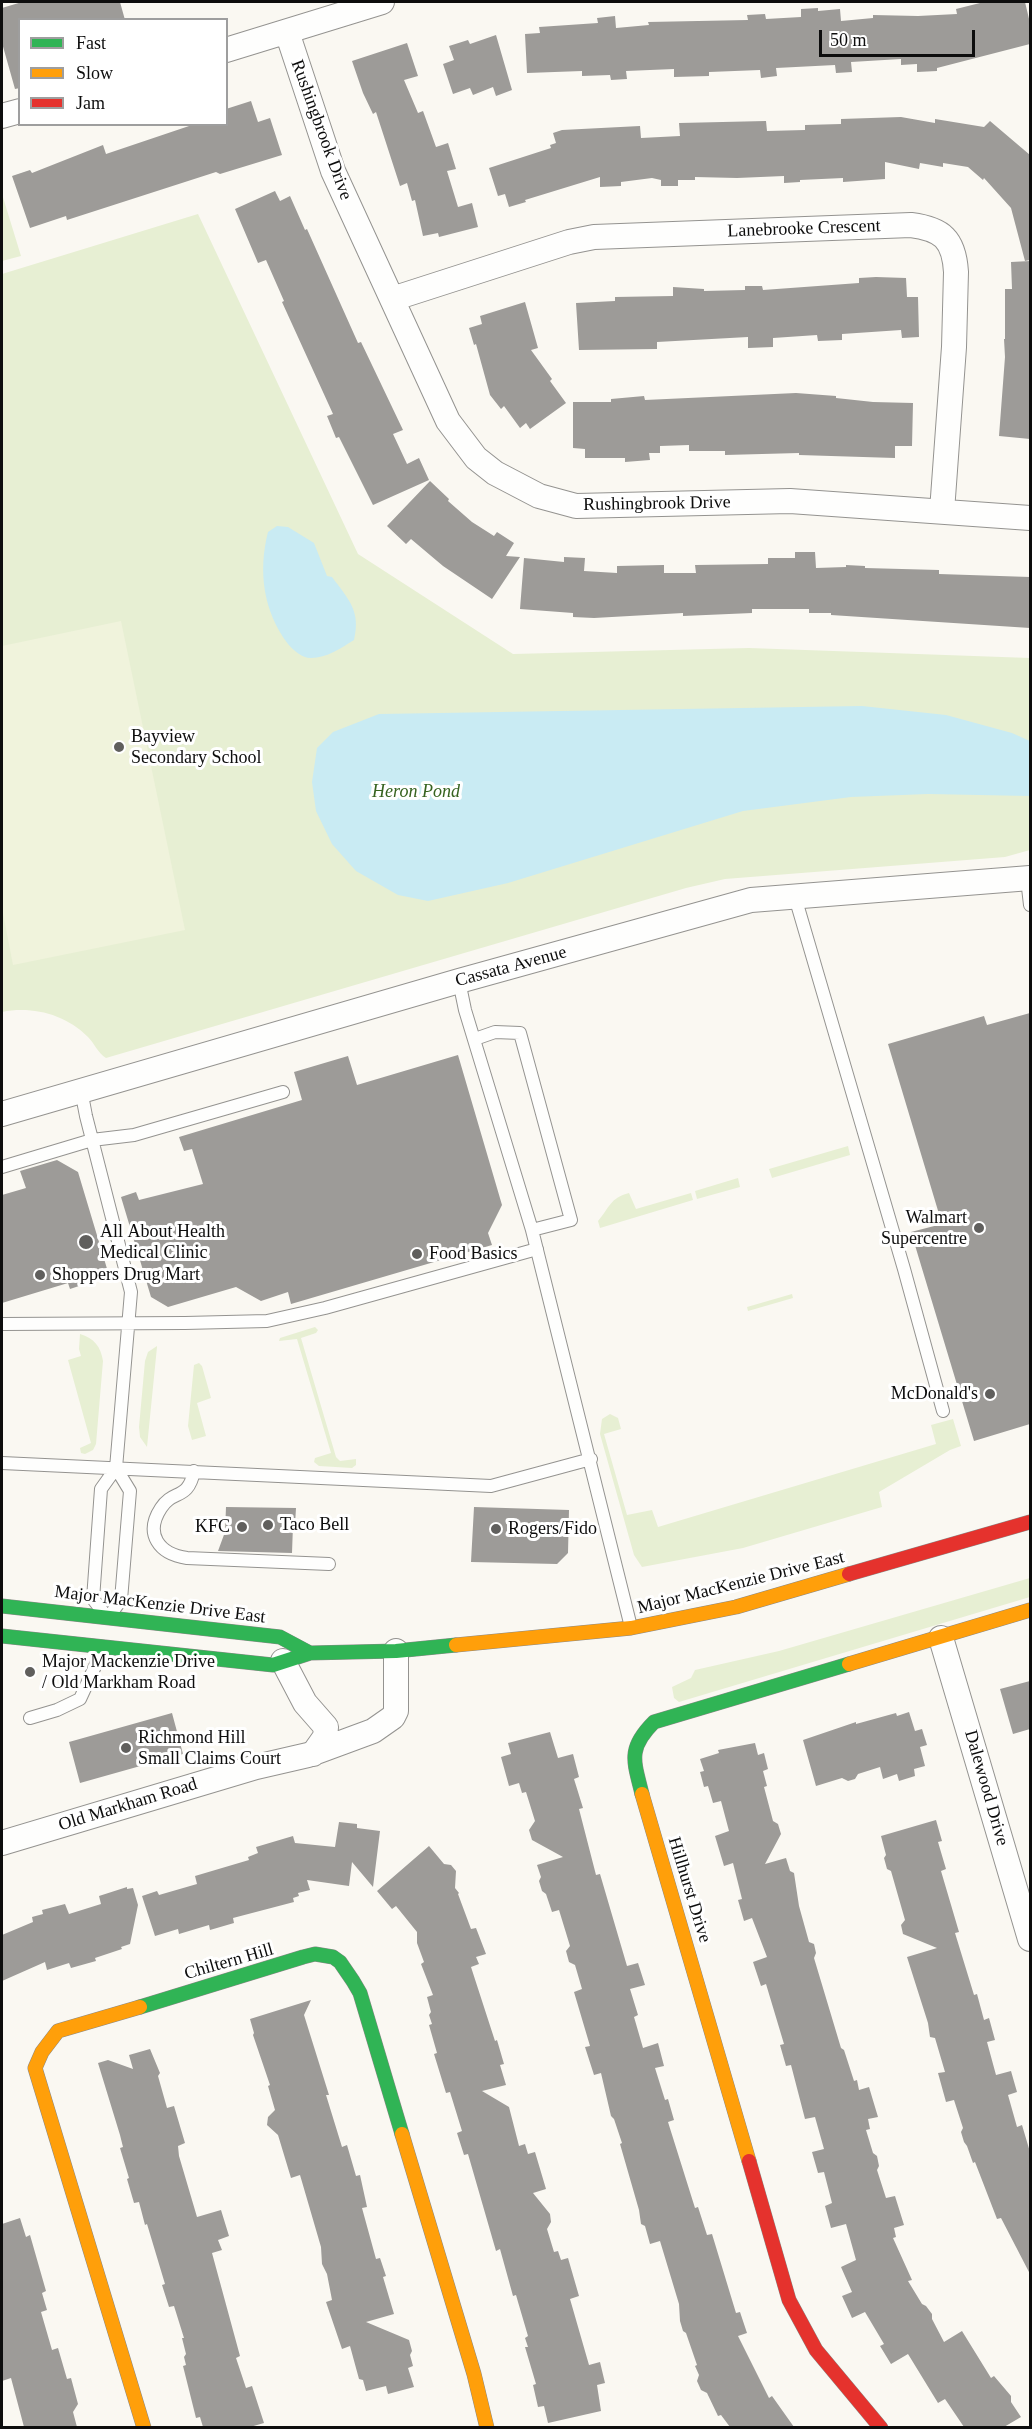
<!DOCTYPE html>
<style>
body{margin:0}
#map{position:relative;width:1032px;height:2429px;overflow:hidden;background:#faf8f2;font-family:"Times New Roman",serif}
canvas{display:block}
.frame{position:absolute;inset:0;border:3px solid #0d0d0d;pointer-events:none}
.legend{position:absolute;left:18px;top:18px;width:210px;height:108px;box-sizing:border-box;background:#fff;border:2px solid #9e9e9e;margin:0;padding:8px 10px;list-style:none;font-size:18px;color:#0d0d0d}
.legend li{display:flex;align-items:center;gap:12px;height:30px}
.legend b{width:30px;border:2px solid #9e9e9e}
.scale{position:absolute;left:819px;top:30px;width:156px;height:27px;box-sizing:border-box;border:3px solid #0d0d0d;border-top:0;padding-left:8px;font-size:18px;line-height:21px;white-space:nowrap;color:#0d0d0d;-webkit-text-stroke:4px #fff;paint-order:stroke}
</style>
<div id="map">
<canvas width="1032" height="2429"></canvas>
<div class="frame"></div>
<ul class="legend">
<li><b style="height:8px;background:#30b455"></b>Fast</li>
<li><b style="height:8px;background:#ff9f0a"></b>Slow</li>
<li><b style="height:8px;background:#e5322d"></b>Jam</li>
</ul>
<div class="scale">50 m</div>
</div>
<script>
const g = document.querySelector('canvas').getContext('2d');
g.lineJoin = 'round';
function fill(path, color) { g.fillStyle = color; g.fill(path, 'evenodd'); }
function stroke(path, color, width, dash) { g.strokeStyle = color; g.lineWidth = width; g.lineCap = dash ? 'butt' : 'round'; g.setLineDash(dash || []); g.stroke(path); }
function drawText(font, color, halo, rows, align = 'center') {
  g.font = font + ' "Times New Roman",serif'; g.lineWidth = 6; g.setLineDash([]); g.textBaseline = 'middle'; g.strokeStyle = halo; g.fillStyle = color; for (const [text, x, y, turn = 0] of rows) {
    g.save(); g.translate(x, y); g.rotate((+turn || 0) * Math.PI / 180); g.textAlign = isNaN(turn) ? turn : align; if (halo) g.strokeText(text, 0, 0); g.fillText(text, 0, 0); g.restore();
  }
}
fill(new Path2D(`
 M2,194L21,256L2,261Z
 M198,214L358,554L513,654L749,648L1030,658V850L1005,857L725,879L686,888L106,1058C98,1053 94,1043 88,1037C65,1014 32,1006 2,1012V274Z
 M848,1146L850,1155L772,1178L769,1169Z
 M738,1178L740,1187L697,1199L695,1191Z
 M629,1193L636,1209L691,1193L693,1200L600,1228L598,1221C610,1207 610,1198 629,1193Z
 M792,1294L793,1298L748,1311L747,1307Z
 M315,1327L318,1330L316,1333L301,1338L336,1457L340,1461L356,1459V1465L352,1468L319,1466L314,1462L315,1458L331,1453L297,1339L279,1341L280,1338Z
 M80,1334C94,1338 101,1347 103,1361L96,1444L93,1450L85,1454L81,1453L80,1448L91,1443L68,1360L81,1356L79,1349Z
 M157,1346V1347L147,1447L140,1437L139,1427L145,1361L148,1352Z
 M199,1363L202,1366L211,1398L197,1403L206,1436L192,1440L188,1426L194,1365Z
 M610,1414L618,1418L621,1429L604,1434L627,1515L652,1510L658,1527L936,1444L931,1425L953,1419L961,1446L950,1450L879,1492L882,1507L743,1548L642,1567L634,1555L600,1434L602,1419Z
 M1030,1578V1597L679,1702L674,1698L672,1687L691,1678L695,1670L779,1651Z`), '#e7efd3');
fill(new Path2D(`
 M121,621L185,930L13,965L2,908V646Z`), '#f0f3dc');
fill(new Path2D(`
 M277,526L288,527L314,543L327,576L332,577C349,600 361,611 354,640C341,648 327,658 311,658C302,658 293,650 288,644C263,611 258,571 268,532Z
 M862,706L946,715L1012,733L1030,741V796L928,794L851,797L743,811L508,883L428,901L398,895L356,871L332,844L316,811L312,782L317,748L333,732L379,714Z`), '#c9ebf3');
fill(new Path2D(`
 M22,2H120L125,20H20V88L15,89L2,43V8Z
 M984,2H1025L1030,23V44L937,68V71L917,72V64L901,65V59L851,62L852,72L836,73L835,65L776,68L777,76L761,78L760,70L709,72V76L674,77V69L626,71L627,79L611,80L610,75L582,76V71L527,73L525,34L540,33L539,27L598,23L597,18L615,16L616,28L649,25L648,22L748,20L747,15L765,14L766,19L801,17V9L818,8V11L840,9L841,21L873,18V15L918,16L957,14L956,9Z
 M496,35L512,90L496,96L493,87L473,95L470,88L453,94L443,64L454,60L449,46L468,40L470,44Z
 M407,43L418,76L404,80L418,113L423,111L436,147L448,143L456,169L447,171L458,207L472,203L478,227L439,237L438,233L423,236L415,200L412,201L407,183L400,186L376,112L373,114L363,93L352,61Z
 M251,101L258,122L270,118L282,155L220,174L216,172L67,220L66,216L30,228L12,176L30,170L32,173L103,145L106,154L195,124H226V109Z
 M901,117L935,123V119L984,127L990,121L1030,155V260L1025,261L1011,208L984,178L983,180L968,167L943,163V167L920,163L919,169L885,162V179L843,182V178L800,180V182L784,183V176L737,178L695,177V180H678V186H661V180L652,178L621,182V186L600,187V177L525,200L526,202L509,207L505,194L498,196L489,168L551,148L550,145L556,143L553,133L562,130L640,126L641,138L680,136L679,123L766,121L767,131L805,130V125L841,124V119Z
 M275,191L280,201L290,196L305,230L307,229L358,343L361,342L403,430L393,434L407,464L419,458L429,480L373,505L339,437L336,438L327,416L333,414L282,302L284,301L266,260L258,263L235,209Z
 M1030,261V439L999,436L1005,357L1004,339H1005V289H1012L1011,262Z
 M876,277L906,278L907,297H918L919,337L902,338L901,330L842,334V340L818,341L817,335L773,338V347L748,348V337L657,342V349L579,350L576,303L615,301V297L673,296V287L704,289V291L745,290V286H762L763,290L859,283V278Z
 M525,302L538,348L531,350L552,379L550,381L566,403L530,429L526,423L520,428L504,406L501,409L490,395L476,344L474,345L469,328L482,324L480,316Z
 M796,393L836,396V398L873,402L913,403L912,446H895V458L799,455V453L725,455V451H689V445L660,446V453H649L650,460L625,462V458H585V449L573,448V402H611V399L644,396L645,400Z
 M430,481L449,499L448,501L472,522L494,536L497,532L514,543L506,556L520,557L492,599L443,566L411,539L406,544L387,526Z
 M795,552H815L816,568L846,567V565L865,566V568L939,570V574L1030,577V628L831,615V613H809V609H752V613L683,616V613L594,618L573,617V613L520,609L524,558L564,562V557L585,558L584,571L617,573V566L664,565V573H696L695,565L768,564V558H795Z
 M1030,1013V1424L974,1441L911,1232L942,1224L888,1044L984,1016L987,1025Z
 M458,1055L502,1205L488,1233L492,1245L291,1304L288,1292L261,1301L236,1287L168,1307L151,1297L121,1197L136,1192L139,1200L203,1184L192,1149L184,1151L179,1137L302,1100L294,1072L348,1056L357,1085Z
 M57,1160L78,1172L108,1272L84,1279L85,1284L70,1289L68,1283L2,1303V1195L26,1188L20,1171Z
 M226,1507L296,1508L295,1525H293L292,1553L218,1551L225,1532Z
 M474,1507L569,1510L568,1553L557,1564L471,1562Z
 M1030,1681V1729L1013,1734L1000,1689Z
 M909,1712L915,1731L922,1729L927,1745L920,1747L925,1766L914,1769L915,1776L899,1781L897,1774L883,1779L880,1767L858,1774L855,1779L848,1781L842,1778L816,1786L803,1740L856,1722V1724L896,1713L897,1716Z
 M172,1713L183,1754L80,1783L69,1742Z
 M550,1732L558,1758L573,1754L579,1777L574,1779L583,1808L579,1809L596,1875L600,1874L627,1966L638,1963L645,1985L630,1989L638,2015L634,2017L643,2048L658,2043L664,2066L655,2068L665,2100L668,2099L674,2120L668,2122L695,2208L698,2207L707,2235L712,2234L736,2313L740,2312L747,2333L738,2336L769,2398L772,2396L794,2427H730L721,2415L718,2416L707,2393L701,2390L697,2381L699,2375L695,2366L697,2365L686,2333L683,2331L680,2321L679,2304L660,2241L650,2244L645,2226L641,2224L639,2210L620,2144L622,2143L614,2119L611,2116L601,2073L594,2075L585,2047L590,2046L574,1992L582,1989L575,1965L569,1962L566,1951L570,1946L559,1910L552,1912L546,1894L542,1891L539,1881L541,1877L537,1865L563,1857L532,1840L529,1830L535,1821L526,1792L522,1793L519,1783L509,1786L501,1757L511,1754L508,1743Z
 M755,1743L758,1755L764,1753L768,1769L763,1771L767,1786L764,1787L773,1821L778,1824L781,1834L765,1864L786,1858L790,1871L794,1873L799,1906L809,1942L814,1944L816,1953L814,1958L841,2048L844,2050L854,2081L857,2080L859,2090L869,2087L878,2117L868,2119L870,2129L866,2130L873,2153L877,2156L879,2166L877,2170L886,2198L895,2196L904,2225L894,2228L896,2237L893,2238L912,2280L908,2281L922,2304L926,2306L932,2314V2319L944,2342L962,2331L991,2378L994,2376L1011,2396V2402L1021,2417L1004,2427H964L945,2399L938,2403L908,2354L891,2364L880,2346L884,2344L865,2312L852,2318L842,2296L852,2292L841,2267L856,2260L846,2224L831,2228L825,2206L832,2203L824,2172L818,2173L812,2152L824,2149L815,2117L805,2119L791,2065L786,2066L780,2045L784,2044L766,1984L761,1986L753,1962L767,1957L752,1918L744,1921L738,1900L742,1899L733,1863L724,1866L715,1836L729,1831L721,1801L713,1803L708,1786L704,1787L700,1772L704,1771L700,1759L719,1753L718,1750Z
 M936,1820L942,1841L938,1842L946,1869L941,1871L959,1932L955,1933L974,1995L977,1994L984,2020L989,2018L995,2040L987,2042L996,2075L1011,2071L1017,2092L1008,2095L1017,2127L1022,2125L1030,2152V2274L1001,2218L997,2219L975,2162L973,2163L967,2146L964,2142L961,2132L963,2128L954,2100L946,2102L938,2073L945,2072L935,2038L930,2037L928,2023L907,1957L937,1948L903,1934L901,1925L905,1920L891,1871L887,1869L884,1858L886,1855L881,1836Z
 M339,1822L357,1824V1828L380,1831L373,1887L352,1862L349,1886L307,1880L310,1890L298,1893L299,1896L293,1898L294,1902L233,1918L234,1923L210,1930L209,1925L179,1934L178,1929L155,1936L142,1896L157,1891L159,1895L197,1884L195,1876L249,1860L248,1857L258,1853L256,1847L293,1836L295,1843L335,1847Z
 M429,1846L444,1864L451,1865L456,1871L455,1888L459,1893L458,1894L471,1929L476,1928L486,1954L476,1957L479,1964L471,1967L495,2041L497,2040L504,2064L500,2065L506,2085L482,2091L509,2107L519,2146L525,2144L528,2154L535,2152L546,2189L533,2193L550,2214L551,2222L547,2229L554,2252L558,2251L561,2260L568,2258L579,2296L570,2299L589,2365L600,2362L605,2383L597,2385L601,2411L548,2423L544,2406L538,2407L533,2385L536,2384L525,2347H528L525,2338L528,2336L518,2302L516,2295L513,2296L500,2249L496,2251L468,2154L464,2155L457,2133L462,2131L450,2092L446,2093L434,2054L437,2053L429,2025L432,2024L429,2015L431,2012L427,1997L433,1995L421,1964L424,1962L417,1943V1932L396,1906L392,1909L377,1891Z
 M127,1887V1889L133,1888L138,1905L130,1944L121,1947L122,1949L95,1958L96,1961L71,1968L69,1963L47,1970L45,1962L2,1981V1935L33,1922L32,1917L43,1914L42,1910L65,1904L69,1914L101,1904L99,1896Z
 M311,2000L304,2015L329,2095H326L342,2147L347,2145L356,2176L360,2175L367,2207L362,2208L376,2259L380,2258L386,2276L383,2277L394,2314L366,2322L409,2340L412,2351L410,2355L413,2366L408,2368L414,2387L388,2394L386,2386L366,2391L363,2380L359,2379L350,2346L342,2349L326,2302L332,2300L327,2274L322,2264L321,2247L300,2175L291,2178L278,2135L267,2125L268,2117L275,2110L268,2086L270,2085L253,2035L254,2033L250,2019Z
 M150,2049L160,2073L158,2076L167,2108L174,2106L185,2143L178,2146L179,2156L197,2217L221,2210L229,2236L218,2240L222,2250L212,2253L240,2356L236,2358L246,2388L252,2386L264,2423L250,2427H203L200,2417L196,2418L183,2366L186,2365L184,2357L186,2354L182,2338H184L174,2306L169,2307L162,2285L165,2284L147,2224L145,2225L139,2202L134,2203L127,2179L129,2178L120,2148L123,2147L120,2135L98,2063L108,2060L133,2069L129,2055Z
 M20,2218L26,2237L30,2235L46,2291L42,2293L47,2310L41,2312L52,2350L58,2348L67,2379L71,2378L78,2404L73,2412L77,2427H24L11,2378L2,2381V2224Z`), '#9d9b98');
const lane = new Path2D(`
 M1027,879L1030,905
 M795,897L904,1269L943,1411
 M459,981L465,1010L532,1230L631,1627
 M475,1039L495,1032L520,1033L571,1220L532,1230
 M81,1090L86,1116L131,1292L116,1468L101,1489L93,1599L103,1612
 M2,1167L92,1140L134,1135L283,1092
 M2,1324L185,1323L267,1321L325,1308L537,1249
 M2,1463L491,1486L591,1459
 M194,1471C188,1501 173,1489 161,1508C144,1534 159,1554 187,1558L329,1564
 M110,1615L121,1600L130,1491L116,1468
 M30,1718L57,1710L80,1699L103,1649`);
const street = new Path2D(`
 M287,32L333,171L448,421L476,458L495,473L539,496L576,506L790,501L1030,518
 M226,50L382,2
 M2,116L20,111
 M392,299L569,242L594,237L911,225C942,229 954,239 956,272L954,347L942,511
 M2,1114L459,981L751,900L1030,878
 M941,1638L1030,1939
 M283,1661L305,1703L326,1727L325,1737L313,1754
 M2,1843L256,1767L308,1755L373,1731L393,1717L396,1711V1651`);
const fast = new Path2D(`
 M2,1606L280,1637L310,1653
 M2,1636L273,1665L310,1653L396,1651L456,1645
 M642,1794C634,1761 627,1749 654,1722L849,1664
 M140,2007L303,1957L315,1954L333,1957L340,1962L353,1981L360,1993L402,2134`);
const slow = new Path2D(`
 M456,1645L631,1628L736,1607L849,1574
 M849,1664L1030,1610
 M642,1794L749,2161
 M140,2007L58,2031L42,2052L35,2068L144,2428
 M402,2134L474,2374L487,2428`);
const jam = new Path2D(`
 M849,1574L1030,1522
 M749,2161L789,2300L816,2350L881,2428`);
stroke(lane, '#949390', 14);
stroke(street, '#949390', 26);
stroke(fast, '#8a8987', 15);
stroke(slow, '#8a8987', 15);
stroke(jam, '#8a8987', 15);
stroke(lane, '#fefefd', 12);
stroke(street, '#fefefd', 24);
stroke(fast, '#30b455', 14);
stroke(slow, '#ff9f0a', 14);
stroke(jam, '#e5322d', 14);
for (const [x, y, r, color] of [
 [119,747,6,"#605f5d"],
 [979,1228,6,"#605f5d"],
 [86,1242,8,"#605f5d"],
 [417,1254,6,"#605f5d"],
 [40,1275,6,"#605f5d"],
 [990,1394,6,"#605f5d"],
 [268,1525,6,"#605f5d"],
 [242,1527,6,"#605f5d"],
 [496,1529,6,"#605f5d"],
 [30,1672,6,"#605f5d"],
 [126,1748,6,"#605f5d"]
]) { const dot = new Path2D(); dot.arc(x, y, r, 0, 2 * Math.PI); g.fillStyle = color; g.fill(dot); stroke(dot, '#fff', 2); }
drawText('18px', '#0d0d0d', '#fff', [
 ["Rushingbrook Drive",321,130,70],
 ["Lanebrooke Crescent",804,229,-2],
 ["Rushingbrook Drive",657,504,-1],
 ["Cassata Avenue",511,967,-15],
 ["Major MacKenzie Drive East",741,1583,-14],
 ["Major MacKenzie Drive East",160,1605,7],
 ["Dalewood Drive",986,1788,74],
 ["Old Markham Road",128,1805,-17],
 ["Hillhurst Drive",689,1890,73],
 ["Chiltern Hill",229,1962,-16]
]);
drawText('18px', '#0d0d0d', '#fff', [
 ["Bayview",131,737],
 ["Secondary School",131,758],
 ["Walmart",967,1218,"right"],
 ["Supercentre",967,1239,"right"],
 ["All About Health",100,1232],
 ["Medical Clinic",100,1253],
 ["Food Basics",429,1254],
 ["Shoppers Drug Mart",52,1275],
 ["McDonald's",978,1394,"right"],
 ["Taco Bell",280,1525],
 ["KFC",230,1527,"right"],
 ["Rogers/Fido",508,1529],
 ["Major Mackenzie Drive",42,1662],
 ["/ Old Markham Road",42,1683],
 ["Richmond Hill",138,1738],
 ["Small Claims Court",138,1759]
], 'left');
drawText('italic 18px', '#376320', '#fff', [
 ["Heron Pond",416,792]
]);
</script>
